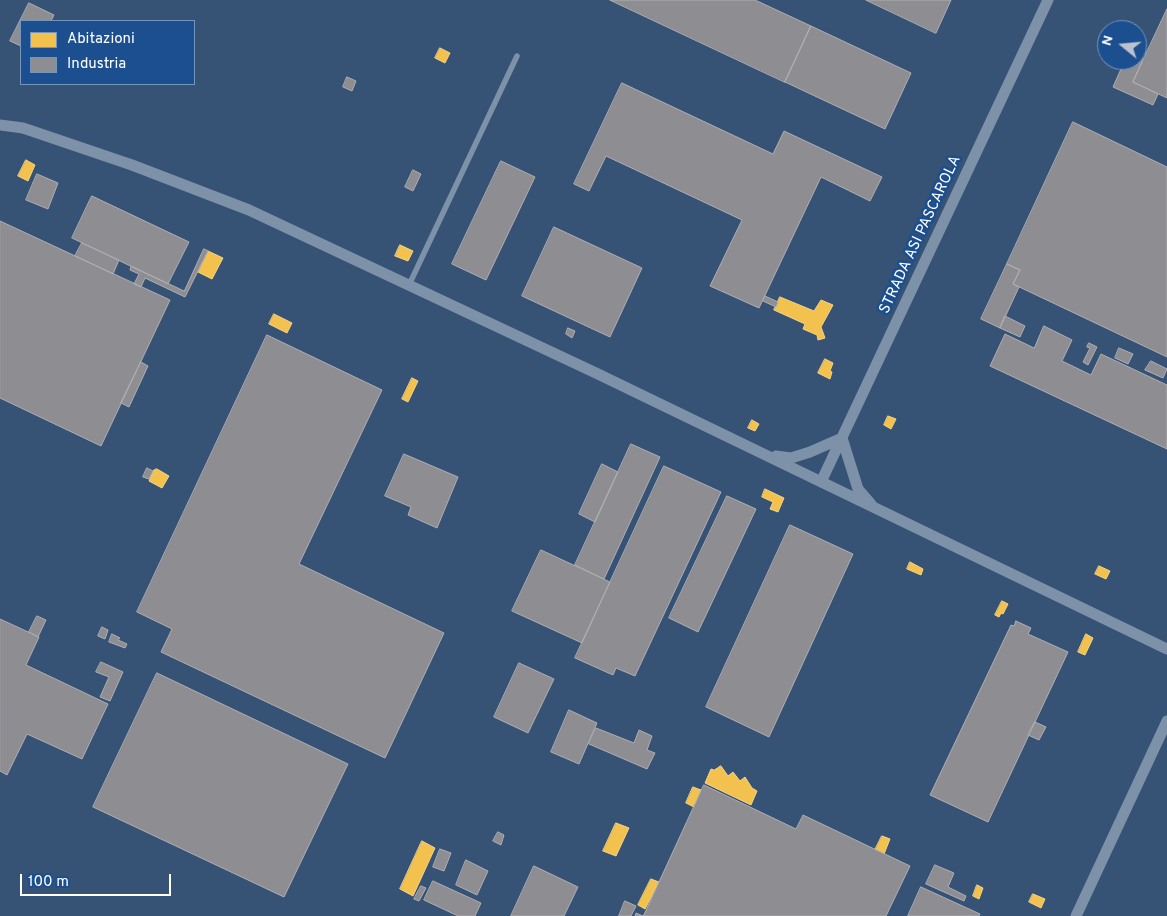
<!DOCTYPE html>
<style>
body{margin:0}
#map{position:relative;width:1167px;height:916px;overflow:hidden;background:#365274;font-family:Overpass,sans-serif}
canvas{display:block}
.legend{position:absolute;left:20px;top:20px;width:175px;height:65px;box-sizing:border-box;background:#1b4f8f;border:1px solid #7695bc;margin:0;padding:6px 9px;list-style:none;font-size:15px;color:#fff}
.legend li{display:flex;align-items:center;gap:10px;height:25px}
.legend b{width:25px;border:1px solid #7695bc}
.north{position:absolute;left:1097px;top:20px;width:50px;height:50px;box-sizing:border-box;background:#1b4f8f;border:1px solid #7695bc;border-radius:50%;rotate:287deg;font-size:14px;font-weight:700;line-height:20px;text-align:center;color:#fff}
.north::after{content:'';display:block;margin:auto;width:18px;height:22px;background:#b9c2ce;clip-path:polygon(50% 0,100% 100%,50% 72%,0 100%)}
.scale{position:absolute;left:20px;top:874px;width:151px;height:22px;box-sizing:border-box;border:2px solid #fff;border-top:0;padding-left:6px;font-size:15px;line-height:18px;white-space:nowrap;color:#fff;-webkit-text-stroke:4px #1b4f8f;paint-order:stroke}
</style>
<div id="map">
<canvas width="1167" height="916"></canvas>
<ul class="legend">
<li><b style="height:14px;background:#f2c14e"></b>Abitazioni</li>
<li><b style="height:14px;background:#8d8d92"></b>Industria</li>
</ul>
<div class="north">N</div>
<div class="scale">100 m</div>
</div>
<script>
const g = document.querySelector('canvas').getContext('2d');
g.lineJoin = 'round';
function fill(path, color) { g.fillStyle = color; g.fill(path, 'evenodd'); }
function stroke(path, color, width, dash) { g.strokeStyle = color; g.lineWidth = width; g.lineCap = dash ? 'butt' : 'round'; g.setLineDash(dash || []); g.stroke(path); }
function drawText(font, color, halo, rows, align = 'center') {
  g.font = font + ' Overpass,sans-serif'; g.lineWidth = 5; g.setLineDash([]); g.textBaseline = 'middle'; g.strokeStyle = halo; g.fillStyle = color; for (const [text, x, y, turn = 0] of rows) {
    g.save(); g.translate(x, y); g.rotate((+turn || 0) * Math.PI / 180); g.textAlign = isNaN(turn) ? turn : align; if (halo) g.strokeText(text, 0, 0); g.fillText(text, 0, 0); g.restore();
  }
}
const homes = new Path2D(`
 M440,48L450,53L445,63L435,58Z
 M26,160L35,165L28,181L18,176Z
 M400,245L413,251L408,261L395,256Z
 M208,251L223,258L212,279L198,272Z
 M780,297L814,311L821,300L833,305L821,327L825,338L818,340L817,335L803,329L805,324L774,310Z
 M274,314L292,323L287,333L269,324Z
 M825,359L833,363L830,371L832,372L830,379L818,373Z
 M412,378L418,381L408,402L402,399Z
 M888,416L896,419L891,429L884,425Z
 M752,420L759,424L755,431L748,428Z
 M157,469L169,476L162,488L149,481L154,470Z
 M765,489L784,498L778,512L770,509L773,502L762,497Z
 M910,562L923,569L921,575L907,569Z
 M1099,566L1110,571L1106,579L1095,574Z
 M1002,601L1008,604L1003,614L1001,613L999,617L995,615Z
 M1086,634L1093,638L1085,655L1078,652Z
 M721,766L728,776L733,772L740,781L745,777L752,788L757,791L751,805L705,783L711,769L714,770Z
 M693,787L701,790L694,807L686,803Z
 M616,823L629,828L616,856L603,851Z
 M882,836L890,839L884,854L875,850Z
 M422,841L435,848L413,896L400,889Z
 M651,879L659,882L645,909L638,905Z
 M977,885L983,888L979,899L973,896Z
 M1033,894L1045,899L1041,908L1029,902Z`);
fill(homes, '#f2c14e');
stroke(homes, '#f6d483', 1);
const industry = new Path2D(`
 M610,0H755L811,26L785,82Z
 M866,0H951L936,33Z
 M29,3L54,15L51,21H21V46L10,41Z
 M1167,9V98L1133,82Z
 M811,26L911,73L885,129L785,82Z
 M1137,57L1143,60L1133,82L1158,94L1153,105L1113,87L1125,60H1137Z
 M347,77L356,81L352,91L343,87Z
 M622,83L773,154L784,131L882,177L870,201L821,177L759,308L710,286L742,220L606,156L589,191L574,184Z
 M1073,122L1167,167V357L1013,284L1020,270L1007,264Z
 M501,161L535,177L486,280L452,264Z
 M413,170L421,174L413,191L405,187Z
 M37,174L58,183L48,209L26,200Z
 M92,196L189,242L168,284L72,238Z
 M0,221L170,300L101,446L0,398Z
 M554,227L642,268L610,337L522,296Z
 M82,243L119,260L113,274L75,256Z
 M204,249L208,251L185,297L145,278L141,287L134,284L139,274L130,270L131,266L184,291Z
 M1007,264L1020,270L1013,284L1019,287L1000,328L981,319Z
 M765,296L778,302L776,307L763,301Z
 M1005,316L1025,326L1020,337L1000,328Z
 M1044,326L1072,340L1062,361L1091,375L1101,354L1167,385V449L990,366L1005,334L1034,348Z
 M568,328L575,331L572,338L566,334Z
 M267,335L382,390L299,564L444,633L385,758L161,652L172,629L137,612Z
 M1089,343L1097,347L1088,365L1083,362L1090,348L1087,347Z
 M1119,348L1133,354L1128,364L1115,358Z
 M1151,361L1167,369L1163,378L1145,370Z
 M141,362L148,366L129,407L121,403Z
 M631,444L660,457L604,579L575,565Z
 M404,454L458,477L437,528L408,515L411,507L385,496Z
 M602,464L618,472L595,522L579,514Z
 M664,466L721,492L635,676L616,668L613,675L575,658Z
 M147,468L153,471L149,479L143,477Z
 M727,496L756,509L698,632L669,618Z
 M790,525L853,554L769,737L706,707Z
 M541,550L610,582L582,643L512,611Z
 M37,616L46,620L38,637L29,632Z
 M0,619L39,637L26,665L108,704L82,759L27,734L7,775L0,771Z
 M1016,621L1031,628L1028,634L1068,652L988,822L930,795L1011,625L1014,626Z
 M102,627L108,630L105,639L98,636Z
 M112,634L120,638L118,640L127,644L125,648L109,642Z
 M101,662L123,672L110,701L100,697L109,677L96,672Z
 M519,663L554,679L528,733L494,717Z
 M157,673L348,764L284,897L93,807Z
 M569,710L597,723L579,764L551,752Z
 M1035,722L1046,727L1039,740L1028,735Z
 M596,728L634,743L639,730L652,736L647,750L655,753L647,769L589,744Z
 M704,785L796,829L803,815L910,866L886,916H635L636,913L643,916Z
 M498,832L504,835L501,845L493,841Z
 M440,849L451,853L444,871L433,867Z
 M466,860L488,871L477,895L456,885Z
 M935,865L954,873L948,887L966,896L964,901L926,884Z
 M534,866L578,887L564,916H511Z
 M433,881L481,903L475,916H458L424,900Z
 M421,886L426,888L419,901L414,899Z
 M921,887L980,914L979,916H908Z
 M625,901L636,906L631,916H619Z`);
fill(industry, '#8d8d92');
stroke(industry, '#afafb3', 1);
stroke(new Path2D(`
 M409,285L517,56`), '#7d92a8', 5.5);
stroke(new Path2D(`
 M0,125L23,128L132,165L249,210L598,374L1167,649
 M842,438L858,489L871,504
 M776,456L791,458L810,452L842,438
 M821,482L1048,0
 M1076,916L1167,721`), '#7d92a8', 11);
drawText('15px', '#fff', '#1b4f8f', [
 ["STRADA ASI PASCAROLA",921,235,-65]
]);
</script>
